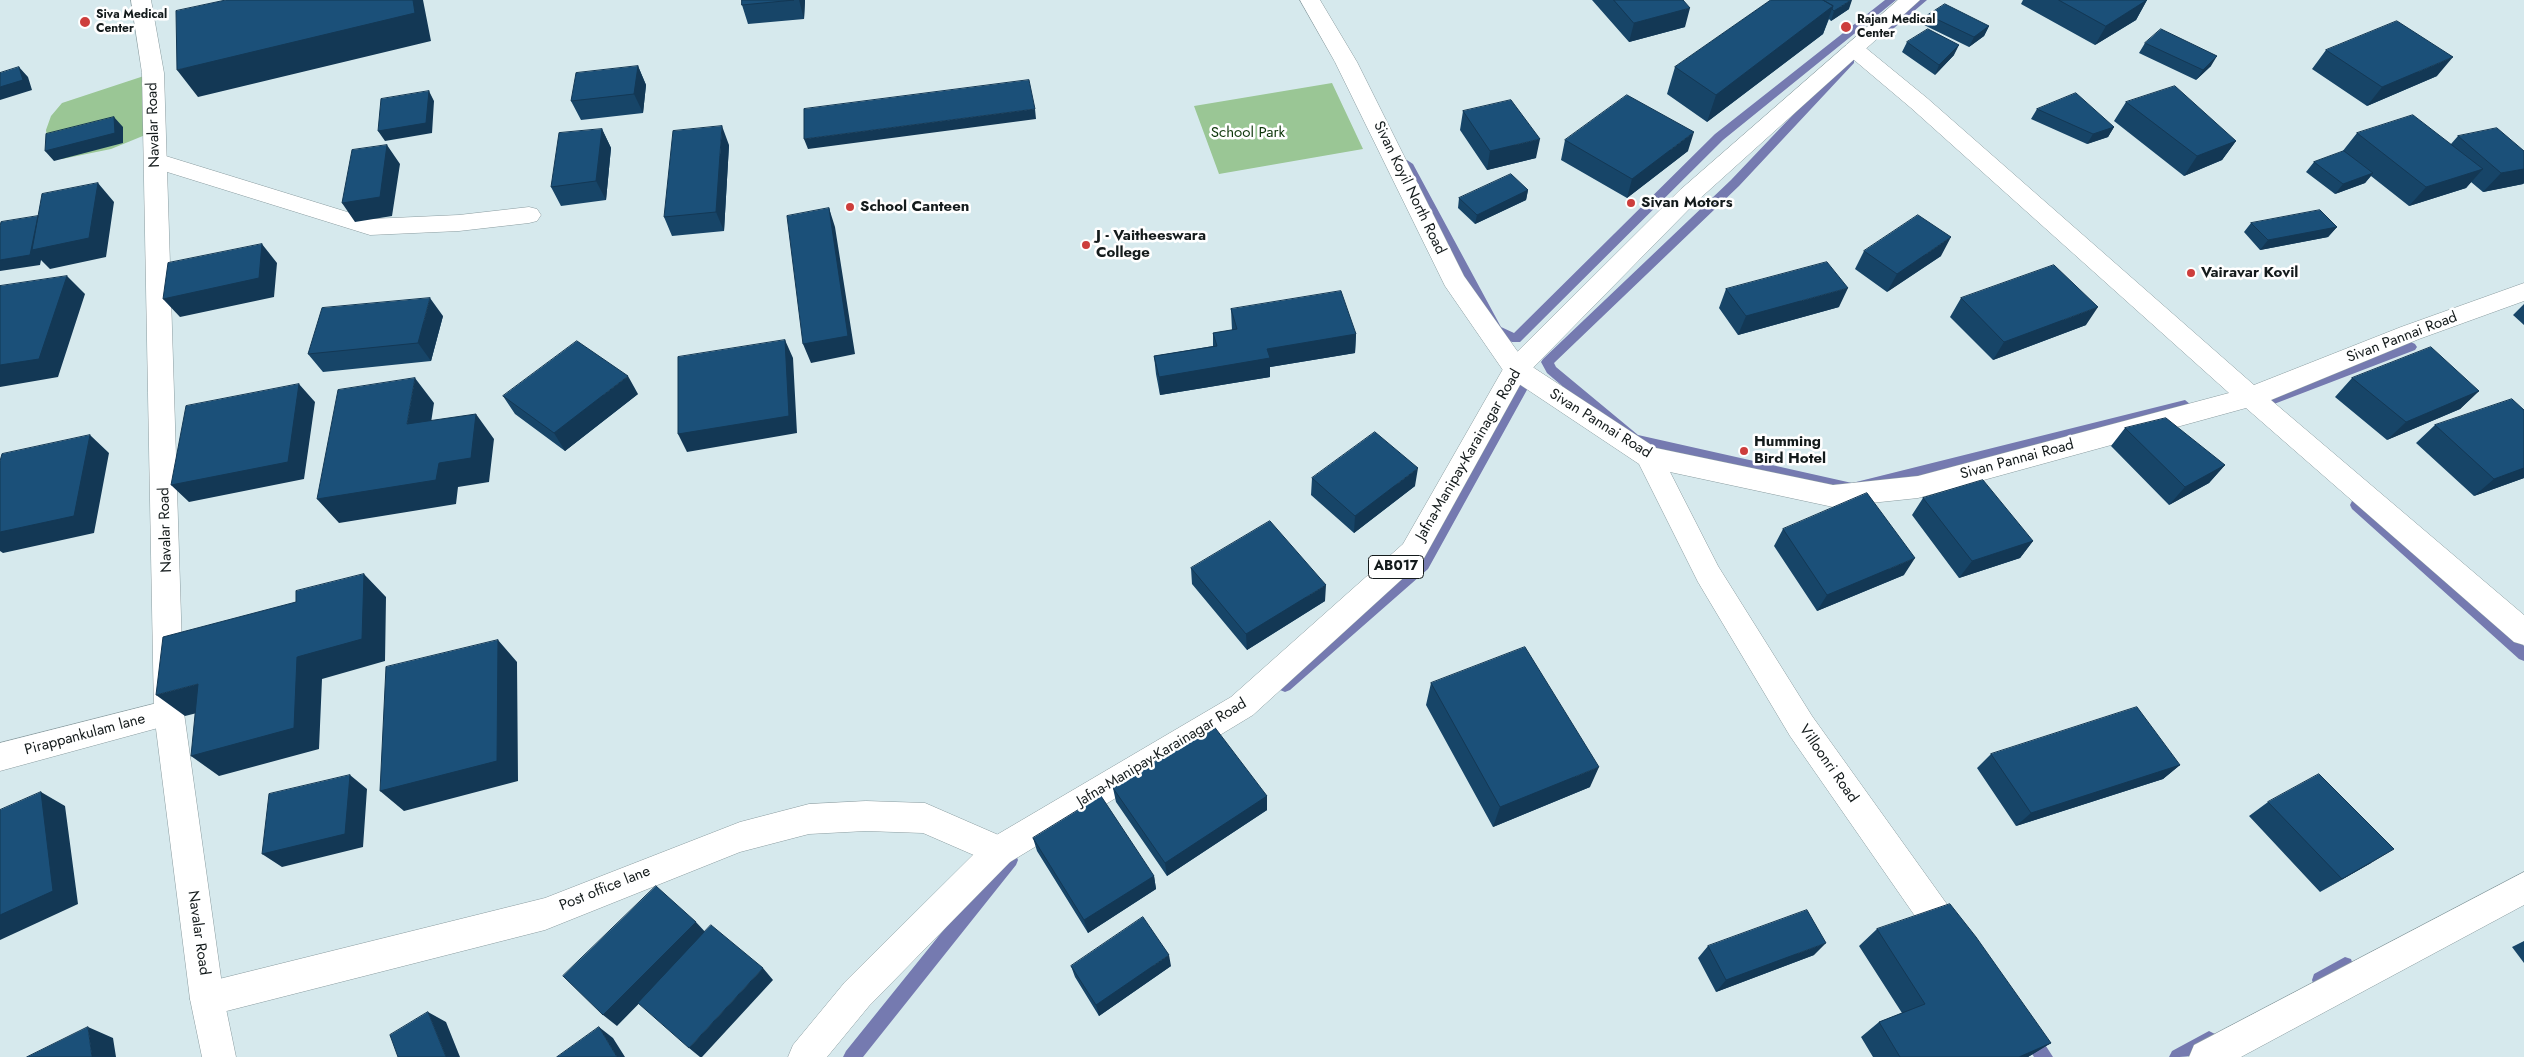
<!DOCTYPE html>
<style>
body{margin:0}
canvas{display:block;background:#d6e9ed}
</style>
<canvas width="2524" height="1057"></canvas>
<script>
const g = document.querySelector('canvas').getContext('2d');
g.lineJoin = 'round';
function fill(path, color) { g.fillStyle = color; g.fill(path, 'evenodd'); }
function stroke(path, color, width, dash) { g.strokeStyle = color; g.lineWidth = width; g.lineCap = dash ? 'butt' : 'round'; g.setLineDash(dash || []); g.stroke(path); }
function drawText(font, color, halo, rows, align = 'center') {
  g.font = font + ' Jost,sans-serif'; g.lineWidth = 5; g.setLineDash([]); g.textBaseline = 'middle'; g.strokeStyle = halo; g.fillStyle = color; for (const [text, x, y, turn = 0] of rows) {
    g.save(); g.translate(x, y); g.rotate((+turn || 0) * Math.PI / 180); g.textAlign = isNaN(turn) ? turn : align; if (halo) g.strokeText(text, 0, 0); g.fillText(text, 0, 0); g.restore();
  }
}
fill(new Path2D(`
 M153,73L155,131L111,149L62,159L48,146L46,130L51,116L62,103Z
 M1332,83L1363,149L1219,174L1194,106Z`), '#9ac695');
fill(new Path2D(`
 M1885,0H1896L1723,140L1520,342H1512L1493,333L1401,164L1403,161L1407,160L1413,164L1501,327L1514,333L1715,134Z
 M1916,0H1927L1887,34H1879V30Z
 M1850,58L1854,59V63L1739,186L1554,363L1556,367L1638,435L1852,483L2185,400L2191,405L2190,409L1852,493L1629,443L1547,373L1541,362L1543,359L1731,180L1846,59Z
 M2411,342L2415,344L2417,347L2415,350L2274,404L2269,406L2263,401L2264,398Z
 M1522,383L1528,388L1428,569L1290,690L1285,692L1280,690L1278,685L1280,680L1418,561L1517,385Z
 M2357,499L2362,501L2524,646V661L2519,659L2352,509L2350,505L2352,501Z
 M1010,852L1016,855L1018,860L1016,865L863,1057H843L846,1051L1004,855Z
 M2345,957L2351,959L2353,965L2351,971L2320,988L2314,986L2312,980L2314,974Z
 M2029,1026L2035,1029L2053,1057H2034L2020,1035L2023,1029Z
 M2209,1031L2215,1034L2218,1040C2210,1057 2186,1057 2169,1057L2172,1051Z`), '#757ab0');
const minor = new Path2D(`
 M1300,0H1320L1357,62L1464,276L1525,362L1656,448L1833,485L1918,476L2229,393L1911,108L1847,54L1844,49L1847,44L1854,42L1861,44L1927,98L2254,385L2401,327L2524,283V301L2419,339L2271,400L2524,615V645L2514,642L2246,408L1918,498L1833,507L1670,472L1718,566L1812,716L1964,928L1969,940L1964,952L1952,956L1940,952L1790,736L1698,582L1639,464L1507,376L1445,286L1335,62Z
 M156,153L370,219L459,215L529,207L537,209L541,215L537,221L529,223L459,231L370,235L148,166L145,161L148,156Z
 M169,700L180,704L184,713L180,722L0,771V743Z
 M866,801L925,803L1010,840L1015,851L1010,862L999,866L923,833L866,831L809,834L740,852L545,930L207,1016L195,1011L190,999L195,987L207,982L545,898L740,822L809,804Z
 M2524,872V905L2241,1057H2189L2194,1045Z`);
const tertiary = new Path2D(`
 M131,0H151L164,73L184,713L224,999L236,1057H202L190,999L154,713L142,73Z`);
const primary = new Path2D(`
 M1898,0H1920L1696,202L1525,376L1423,560L1253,715L1010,862L869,1006L827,1057H788L793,1045L845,982L988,840L1231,697L1403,544L1507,362L1680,190Z`);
stroke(minor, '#8a9ca0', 1);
stroke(tertiary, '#8a9ca0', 1);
stroke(primary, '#8a9ca0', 1);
fill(minor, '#fff');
fill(tertiary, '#fff');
fill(primary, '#fff');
fill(new Path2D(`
 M742,0H805L804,19L748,24L742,5Z
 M1592,0H1683L1685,27L1629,42Z
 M1771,0L1849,9L1831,21L1829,19L1823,34L1707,122L1667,94L1675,67Z
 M2023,0H2147L2136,20L2095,45L2021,4Z
 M1928,15L1989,26L1984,36L1969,47L1924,25Z
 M1907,42L1954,55L1935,75L1902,52Z
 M2145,43L2211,66L2196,80L2139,53Z
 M2326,50L2437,76L2367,106L2312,69Z
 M638,66L646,85L643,113L581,120L571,101Z
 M2126,102L2236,141L2222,160L2184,176L2114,121Z
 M2037,109L2114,127L2108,137L2087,144L2031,119Z
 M1463,111L1536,158L1487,170L1460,130Z
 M602,129L611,148L606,200L561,206L551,187Z
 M2357,133L2451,144L2458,136L2524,151V183L2523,184L2483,192L2471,182L2466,188L2409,206L2371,176L2365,183L2335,194L2306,172L2314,162L2342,152Z
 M1565,140L1688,151L1627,198L1561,160Z
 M729,145L724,231L672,236L664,217Z
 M1528,190L1526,200L1475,224L1458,208L1459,198Z
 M2251,223L2337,227L2328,237L2260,250L2244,232Z
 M1864,251L1941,256L1887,292L1855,269Z
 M1726,289L1839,307L1738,335L1719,308Z
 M1961,298L2086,325L1993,360L1950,317Z
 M2524,304V325L2513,315Z
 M1231,309L1356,334L1355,353L1270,367V377L1160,395L1156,374L1154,356L1213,346V333L1232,330Z
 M443,316L431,361L323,372L308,354Z
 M2352,378L2479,391L2460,409L2387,440L2335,397Z
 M638,394L565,451L515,414L503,396Z
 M2524,410V478L2474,496L2416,443L2435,425Z
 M2125,428L2225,465L2209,483L2169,505L2111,446Z
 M1312,478L1415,486L1354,533L1311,495Z
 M1923,498L2033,541L2020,558L1959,578L1912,515Z
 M1783,529L1904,575L1817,611L1774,546Z
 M1191,568L1325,601L1247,650L1192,584Z
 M1431,683L1590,787L1493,827L1426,705Z
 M1991,754L2180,765L2163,779L2016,826L1977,768Z
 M1113,788L1267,796V810L1167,876L1116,802Z
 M2268,802L2371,863L2320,892L2249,816Z
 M1033,838L1154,876L1156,889L1088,933L1037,851Z
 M1877,929L2051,1043L2028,1057H1873L1861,1037L1879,1022L1902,1013L1859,946Z
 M2524,941V963L2512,947Z
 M1708,946L1814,955L1716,992L1698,958Z
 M1071,966H1171L1099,1016L1075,977Z`), '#174568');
fill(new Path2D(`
 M413,0H423L431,41L198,97L177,70Z
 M799,0H805L804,19Z
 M1851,0H1852L1849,9L1831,21L1834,11Z
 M2147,0L2136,20L2095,45L2106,26Z
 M1833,6L1823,34L1707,122L1716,95Z
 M1690,8L1685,27L1629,42L1634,23Z
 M1989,26L1984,36L1969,47L1974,37Z
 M1959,45L1954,55L1935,75L1939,65Z
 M2217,56L2211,66L2196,80L2203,70Z
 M2453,57L2437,76L2367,106L2382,87Z
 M638,66L646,85L643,113L634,94Z
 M19,67L28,77L32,90L0,100V87Z
 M429,91L434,101L432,133L385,141L378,131Z
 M1035,109L1036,119L808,149L804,139Z
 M114,117L123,127V143L54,161L45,151Z
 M722,126L729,145L724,231L716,212Z
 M2114,127L2108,137L2087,144L2093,134Z
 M602,129L611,148L606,200L596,181Z
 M1694,132L1688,151L1627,198L1632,179Z
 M1540,139L1536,158L1487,170L1490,151Z
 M2236,141L2222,160L2184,176L2197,156Z
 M387,145L400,164L392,216L355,222L342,203Z
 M2483,169L2466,188L2409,206L2426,187Z
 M2524,169V183L2523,184L2483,192L2501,173Z
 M2373,173L2365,183L2335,194L2343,184Z
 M98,183L114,202L106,257L50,269L41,260L40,265L0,271V260L42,215Z
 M1528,190L1526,200L1475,224L1477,215Z
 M829,208L835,227L855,354L811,363L803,344Z
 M2337,227L2328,237L2260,250L2268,240Z
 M1951,237L1941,256L1887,292L1897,274Z
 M262,244L277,263L274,297L180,317L163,299Z
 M67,276L85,294L58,377L0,387V365Z
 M1848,288L1839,307L1738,335L1746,316Z
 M430,298L443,316L431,361L418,343Z
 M2098,307L2086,325L1993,360L2004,342Z
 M1356,334L1355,353L1270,367V377L1160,395L1159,377L1267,349Z
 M785,340L793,358L797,433L687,452L678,434Z
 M628,376L638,394L565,451L554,433Z
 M415,378L434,403L427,449L407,424Z
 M299,384L315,402L304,479L189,502L171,485Z
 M2479,391L2460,409L2387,440L2406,422Z
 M476,414L494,439L489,482L458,487L456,504L339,523L317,499L439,463Z
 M90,435L109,453L94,533L3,553L0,551V532Z
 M2225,465L2209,483L2169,505L2185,487Z
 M1418,468L1415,486L1354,533L1355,516Z
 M2524,468V478L2474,496L2494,479Z
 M2033,541L2020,558L1959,578L1972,561Z
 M1915,558L1904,575L1817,611L1827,595Z
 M364,574L386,597L385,661L322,679L319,749L219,776L191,756L297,657Z
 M1326,585L1325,601L1247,650L1246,634Z
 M498,640L517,662L518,781L404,811L380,791Z
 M198,684L225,706L185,716L156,695Z
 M2180,765L2163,779L2016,826L2031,813Z
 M1599,767L1590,787L1493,827L1500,807Z
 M350,775L367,789L363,847L282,867L262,854Z
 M41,792L65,806L78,904L0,940V915Z
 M1267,796V810L1167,876L1165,863Z
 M2394,849L2371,863L2320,892L2342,879Z
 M1154,876L1156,889L1088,933L1084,920Z
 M696,922L707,934L617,1026L603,1015Z
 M1826,943L1814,955L1716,992L1726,980Z
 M1169,955L1171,966L1099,1016L1096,1005Z
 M763,968L773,980L702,1057H700L689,1048Z
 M428,1012L446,1022L460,1057H446Z
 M88,1027L113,1038L116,1057H92Z
 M599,1027L613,1038L625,1057H617Z
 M2051,1043L2028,1057H2019Z`), '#133855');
const building = new Path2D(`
 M226,0H413L415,13L177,70L176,11Z
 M742,0H794L742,5Z
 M1614,0H1683L1690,8L1634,23Z
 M1771,0H1823L1833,6L1716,95L1675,67Z
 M1823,0H1851L1834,11L1832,9L1833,6Z
 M2059,0H2147L2106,26Z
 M1945,4L1989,26L1974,37L1928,15Z
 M2397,21L2453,57L2382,87L2326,50Z
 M1928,29L1959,45L1939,65L1907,42Z
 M2161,29L2217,56L2203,70L2145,43Z
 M638,66L634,94L571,101L576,73Z
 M19,67L23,80L0,87V73Z
 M1029,80L1035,109L804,139V109Z
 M2175,86L2236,141L2197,156L2126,102Z
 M429,91L426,123L378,131L381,99Z
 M2076,93L2114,127L2093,134L2037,109Z
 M1627,95L1694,132L1632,179L1565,140Z
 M1511,100L1540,139L1490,151L1463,111Z
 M2413,115L2483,169L2426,187L2357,133Z
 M114,117L115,133L45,151L46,134Z
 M722,126L716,212L664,217L673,131Z
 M2497,128L2524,151V169L2501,173L2458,136Z
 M602,129L596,181L551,187L559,133Z
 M387,145L380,197L342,203L352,150Z
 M2344,151L2373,173L2343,184L2314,162Z
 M1511,174L1528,190L1477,215L1459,198Z
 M98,183L89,238L32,250L42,194Z
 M829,208L848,336L803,344L787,216Z
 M2320,210L2337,227L2268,240L2251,223Z
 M1918,215L1951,237L1897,274L1864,251Z
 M38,216L30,255L0,260V226L1,222Z
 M262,244L259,278L163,299L168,263Z
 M1827,262L1848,288L1746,316L1726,289Z
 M2054,265L2098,307L2004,342L1961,298Z
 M67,276L39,359L0,365V286Z
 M1341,291L1356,334L1267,349L1270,358L1159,377L1154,356L1217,346L1213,333L1237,329L1231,309Z
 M430,298L418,343L308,354L322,308Z
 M785,340L789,416L678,434V357Z
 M577,341L628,376L554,433L503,396Z
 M2431,347L2479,391L2406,422L2352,378Z
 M415,378L407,424L476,414L471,458L439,463L436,480L317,499L338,390Z
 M299,384L288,462L171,485L186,406Z
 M2512,399L2524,410V468L2494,479L2435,425Z
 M2166,418L2225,465L2185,487L2125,428Z
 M1375,432L1418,468L1355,516L1312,478Z
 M90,435L74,516L0,532V461L2,454Z
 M1983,480L2033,541L1972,561L1923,498Z
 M1867,493L1915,558L1827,595L1783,529Z
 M1270,521L1326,585L1246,634L1191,568Z
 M364,574L362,639L297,657L294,728L191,756L198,684L156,695L163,637L296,602V591Z
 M498,640L497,761L380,791L386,667Z
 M1525,647L1599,767L1500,807L1431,683Z
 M2137,707L2180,765L2031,813L1991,754Z
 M1213,725L1267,796L1165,863L1113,788Z
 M2319,774L2394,849L2342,879L2268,802Z
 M350,775L345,834L262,854L269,794Z
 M41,792L53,891L0,915V810Z
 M1101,796L1154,876L1084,920L1033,838Z
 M656,886L696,922L603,1015L563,976Z
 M1950,904L1976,937L2051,1043L2019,1057H1900L1879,1022L1925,1004L1877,929Z
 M1807,910L1826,943L1726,980L1708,946Z
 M1143,917L1169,955L1096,1005L1071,966Z
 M711,925L763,968L689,1048L638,1003Z
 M428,1012L446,1057H398L390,1035Z
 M88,1027L92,1057H27Z
 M599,1027L617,1057H557Z`);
fill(building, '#1b5079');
stroke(building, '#133855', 1);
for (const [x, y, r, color] of [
 [85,22,6,"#cd3e3c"],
 [1846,27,6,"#cd3e3c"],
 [1631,203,5,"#cd3e3c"],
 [850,207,5,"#cd3e3c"],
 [1086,245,5,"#cd3e3c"],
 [2191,273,5,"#cd3e3c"],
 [1744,451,5,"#cd3e3c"]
]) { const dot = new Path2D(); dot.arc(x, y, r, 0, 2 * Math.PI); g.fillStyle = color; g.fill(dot); stroke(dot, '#fff', 2); }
drawText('bold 12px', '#141b1c', '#fff', [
 ["Siva Medical",96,15],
 ["Center",96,29],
 ["Rajan Medical",1857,20],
 ["Center",1857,34]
], 'left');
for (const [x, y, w] of [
 [1396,567,55]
]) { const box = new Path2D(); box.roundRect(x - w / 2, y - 11.5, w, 23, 4); g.fillStyle = '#fff'; g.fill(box); stroke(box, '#141b1c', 1); }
drawText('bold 14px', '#141b1c', null, [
 ["AB017",1396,567]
]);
drawText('15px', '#141b1c', '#fff', [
 ["Navalar Road",154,125,-92],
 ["Sivan Koyil North Road",1409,188,64],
 ["Sivan Pannai Road",2402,338,-21],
 ["Sivan Pannai Road",1600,424,32],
 ["Jafna-Manipay-Karainagar Road",1469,455,-60],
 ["Sivan Pannai Road",2017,460,-15],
 ["Navalar Road",166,530,-92],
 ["Pirappankulam lane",85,735,-15],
 ["Jafna-Manipay-Karainagar Road",1162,753,-31],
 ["Villoonri Road",1828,764,55],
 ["Post office lane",605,889,-22],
 ["Navalar Road",198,933,82]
]);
drawText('15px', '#0e370b', '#fff', [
 ["School Park",1248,133]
]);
drawText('bold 15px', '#141b1c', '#fff', [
 ["Sivan Motors",1641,203],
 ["School Canteen",860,207],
 ["J - Vaitheeswara",1096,236],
 ["College",1096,253],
 ["Vairavar Kovil",2201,273],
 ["Humming",1754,442],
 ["Bird Hotel",1754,459]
], 'left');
</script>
